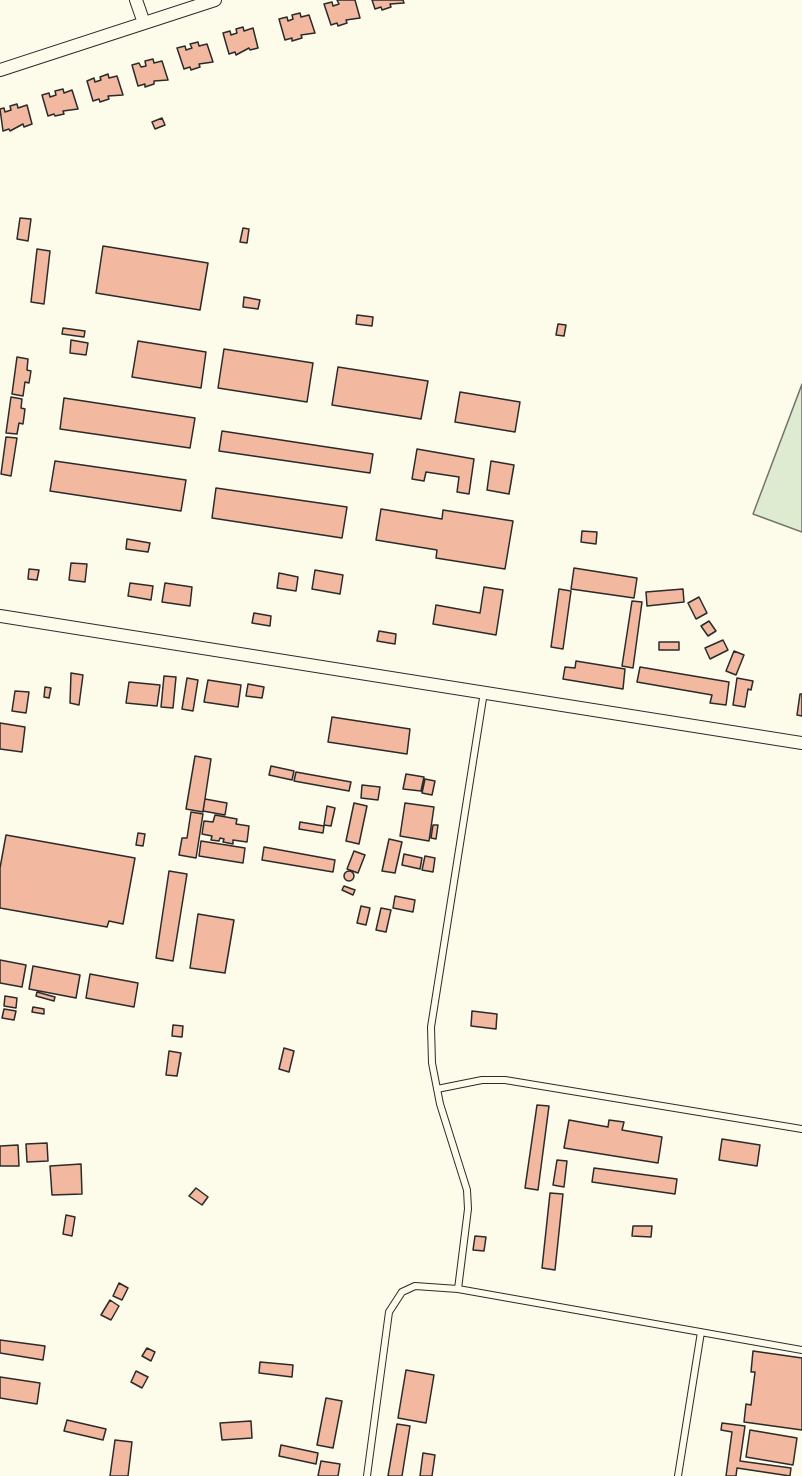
<!DOCTYPE html>
<style>
body{margin:0}
canvas{display:block;background:#fdfbea}
</style>
<canvas width="802" height="1476"></canvas>
<script>
const g = document.querySelector('canvas').getContext('2d');
g.lineJoin = 'round';
function fill(path, color) { g.fillStyle = color; g.fill(path, 'evenodd'); }
function stroke(path, color, width, dash) { g.strokeStyle = color; g.lineWidth = width; g.lineCap = dash ? 'butt' : 'round'; g.setLineDash(dash || []); g.stroke(path); }
const green = new Path2D(`
 M802,384V532L753,514Z`);
fill(green, '#deebd1');
stroke(green, '#74746e', 1.5);
const building = new Path2D(`
 M337,0H355L360,18L346,20L347,23L338,26L337,23L331,25L324,4L332,2L333,6L339,4Z
 M372,0H403L404,3L390,4L391,7L382,10L381,7L375,9Z
 M300,13L301,17L309,15L315,33L301,35L302,38L292,41V38L285,40L279,19L287,17L288,21L293,19L292,15Z
 M243,27L244,31L253,28L258,48L250,50L249,48L236,55L235,52L229,54L223,33L230,31L231,35L237,33L236,29Z
 M198,42L199,46L207,44L213,62L199,64L200,67L191,70L190,67L184,69L177,48L185,46L186,50L192,48L190,44Z
 M153,59L154,63L162,61L168,80L154,81V84L145,87V84L138,86L132,65L139,63L141,67L146,66L145,61Z
 M108,74L109,78L117,76L123,95L108,96L109,99L100,102L99,99L93,101L87,81L94,78L95,82L101,80L100,77Z
 M63,89L64,93L72,90L78,109L63,111L64,114L55,116L54,114L48,116L42,95L49,93L50,97L56,95L55,91Z
 M17,104L18,108L27,105L32,124L24,127L23,124L10,131L9,129L3,131L0,109L4,108L5,112L11,110L10,106Z
 M162,118L165,125L155,129L152,122Z
 M20,218L31,219L28,241L17,239Z
 M243,228L249,229L247,243L240,242Z
 M103,246L208,263L200,310L96,293Z
 M37,249L50,251L44,304L31,302Z
 M244,297L260,300L258,309L243,307Z
 M357,315L373,317L372,326L356,324Z
 M558,324L566,325L564,336L556,335Z
 M63,328L85,331L84,337L62,334Z
 M71,340L88,343L86,355L70,353Z
 M138,341L206,352L201,388L132,377Z
 M224,349L313,363L307,402L218,388Z
 M17,357L28,359L27,370L31,371L29,383L25,382L23,396L12,394Z
 M338,367L428,381L421,419L332,405Z
 M460,392L520,402L515,432L455,422Z
 M11,397L22,399L21,408L25,409L23,424L19,423L17,434L6,433Z
 M64,398L195,418L190,448L60,429Z
 M222,431L373,454L370,473L219,451Z
 M6,437L17,438L11,476L1,474Z
 M417,449L474,459L469,494L457,492L459,477L426,472L424,481L412,479Z
 M55,461L186,480L181,511L50,491Z
 M491,461L514,465L509,494L487,490Z
 M216,488L347,507L342,538L212,518Z
 M381,509L442,519L443,510L513,521L505,569L436,558L437,550L376,540Z
 M582,531L597,532L596,544L581,542Z
 M127,539L150,543L148,552L126,549Z
 M71,563L87,564L85,582L69,580Z
 M574,568L637,578L634,598L571,589Z
 M29,569L39,570L37,580L28,579Z
 M315,570L343,575L340,594L312,589Z
 M279,573L298,577L296,591L277,588Z
 M130,583L153,586L151,600L128,596Z
 M165,583L192,587L190,606L162,602Z
 M484,587L503,590L496,635L433,624L436,605L480,613Z
 M559,589L571,591L563,649L551,647Z
 M683,589L684,602L647,606L646,592Z
 M699,597L707,613L696,619L688,603Z
 M632,601L642,602L633,668L622,666Z
 M254,613L271,616L270,626L252,623Z
 M709,621L716,631L708,636L701,626Z
 M379,631L396,634L395,644L377,641Z
 M723,640L728,650L710,659L705,648Z
 M659,642H679V650H659Z
 M734,651L744,655L736,675L726,671Z
 M576,661L625,669L623,689L563,679L565,667L575,668Z
 M640,667L729,682L726,705L710,703L712,695L637,682Z
 M71,673L83,675L79,705L70,703Z
 M164,676L176,677L173,708L161,707Z
 M187,678L198,680L193,711L182,709Z
 M737,678L753,681L751,690L748,689L745,707L733,705Z
 M208,680L241,685L238,707L204,702Z
 M129,682L160,685L157,706L126,703Z
 M248,684L264,687L262,698L246,696Z
 M45,687L51,688L49,698L44,697Z
 M15,691L29,692L26,713L12,711Z
 M800,694H802V716L797,715Z
 M332,717L410,729L407,754L328,742Z
 M0,723L25,727L22,752L0,749Z
 M195,756L211,759L203,812L186,809Z
 M271,766L294,771L292,780L269,775Z
 M296,772L351,782L349,791L294,781Z
 M406,774L424,777L421,791L403,789Z
 M425,779L435,781L432,795L422,793Z
 M362,785L380,787L378,800L361,798Z
 M205,799L227,803L225,815L203,811Z
 M354,803L367,806L359,844L346,841Z
 M405,803L434,807L429,841L400,836Z
 M327,806L335,808L331,826L324,825Z
 M191,812L203,814L196,858L179,855L182,838H187Z
 M215,815L237,819L236,824L249,826L247,842L233,840V844L223,842L224,839L220,838L219,841L211,840L212,836L202,834L204,821L213,822Z
 M300,822L324,826L323,833L299,829Z
 M433,825H438L436,839L431,838Z
 M138,833L145,834L143,846L136,845Z
 M6,835L135,858L123,924L109,921L107,927L0,908V868Z
 M389,839L402,842L395,873L382,871Z
 M201,841L245,848L243,863L199,856Z
 M264,847L335,860L333,872L262,860Z
 M354,851L365,855L358,873L347,869Z
 M404,854L422,858L420,869L402,865Z
 M425,856L435,858L433,872L422,870Z
 M169,871L187,874L173,961L156,958Z
 M344 876a5 5 0 1 1 10 0a5 5 0 1 1-10 0Z
 M344,886L355,890L353,895L342,890Z
 M395,896L415,900L413,912L393,908Z
 M361,906L370,908L366,925L357,923Z
 M381,908L391,910L386,932L376,930Z
 M198,914L234,920L225,973L190,968Z
 M0,960L26,965L22,987L0,983Z
 M33,966L80,975L76,998L29,989Z
 M90,974L138,983L134,1007L86,998Z
 M37,992L55,997L54,1001L36,996Z
 M5,996L17,998L16,1008L4,1006Z
 M33,1007L44,1009V1014L32,1012Z
 M4,1009L16,1011L14,1020L2,1018Z
 M472,1011L497,1014L496,1029L471,1026Z
 M173,1025L183,1026L182,1037L172,1036Z
 M284,1048L294,1051L289,1072L279,1069Z
 M169,1051L181,1053L177,1076L166,1075Z
 M537,1105L549,1106L538,1190L525,1188Z
 M569,1120L608,1127L609,1120L624,1122L622,1130L662,1137L658,1163L564,1148Z
 M722,1139L760,1145L757,1166L719,1160Z
 M47,1143L48,1161L27,1162L26,1144Z
 M18,1145L19,1166H0V1146Z
 M557,1160L567,1161L564,1187L553,1185Z
 M81,1164L82,1194L52,1195L50,1166Z
 M594,1168L677,1179L675,1194L592,1182Z
 M196,1188L208,1197L202,1205L189,1196Z
 M550,1193L563,1194L555,1270L542,1268Z
 M66,1215L75,1217L72,1236L63,1234Z
 M633,1226H652L651,1237L632,1236Z
 M475,1236L486,1237L484,1251L473,1250Z
 M119,1283L128,1288L122,1300L113,1296Z
 M110,1300L119,1306L111,1320L101,1315Z
 M0,1340L45,1346L43,1360L0,1353Z
 M147,1348L155,1352L151,1361L142,1356Z
 M753,1351L802,1358V1430L744,1422L746,1404L751,1405L755,1372H751Z
 M260,1362L293,1365L292,1377L259,1373Z
 M406,1370L434,1375L426,1423L398,1418Z
 M136,1371L148,1377L142,1388L131,1382Z
 M0,1377L40,1383L37,1404L0,1398Z
 M326,1398L342,1401L333,1448L317,1445Z
 M67,1420L106,1429L103,1440L64,1431Z
 M251,1421L252,1438L222,1440L220,1423Z
 M722,1423L745,1426L740,1461L791,1468L790,1476L737,1468L736,1476H726L732,1432L721,1430Z
 M397,1424L410,1426L402,1476H388Z
 M750,1430L797,1438L793,1465L746,1457Z
 M115,1440L132,1442L128,1476H110Z
 M281,1445L318,1453L316,1464L279,1456Z
 M423,1453L435,1455L432,1476H420Z
 M321,1461L340,1464L338,1476H318Z`);
fill(building, '#f2b8a0');
stroke(building, '#2b2b2b', 1.5);
const lane = new Path2D(`
 M437,1089L482,1080H505L802,1129
 M458,1289L468,1209L467,1190L440,1104L432,1063L431,1027L484,692
 M367,1476L389,1312L402,1292L415,1286L458,1289L802,1350
 M678,1476L701,1332`);
const street = new Path2D(`
 M136,0L144,23
 M0,70L215,0
 M0,616L802,743`);
stroke(lane, '#2b2b2b', 8);
stroke(street, '#2b2b2b', 14);
stroke(lane, '#fdfbea', 6);
stroke(street, '#fdfbea', 12);
</script>
